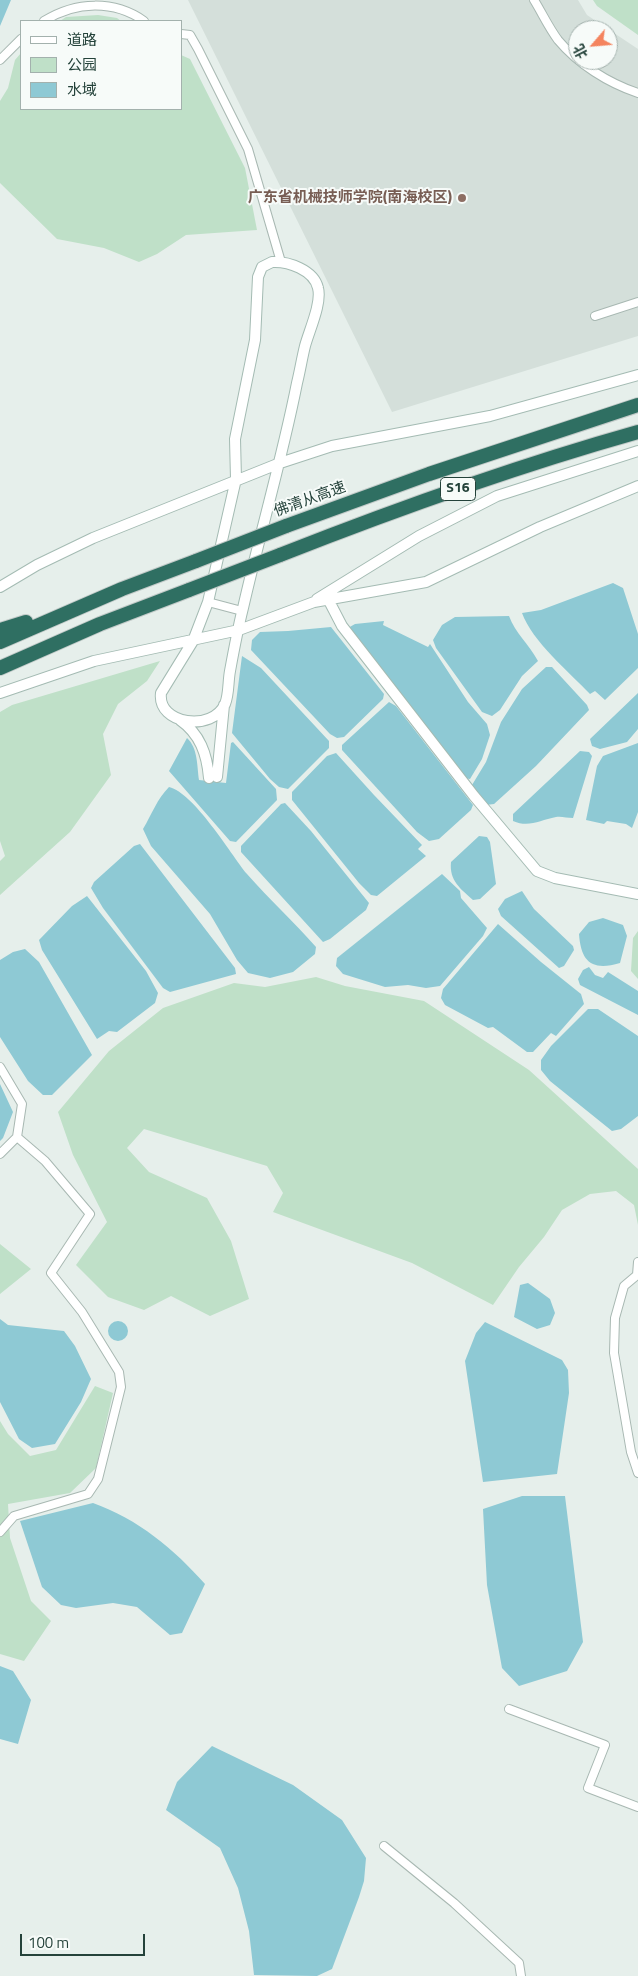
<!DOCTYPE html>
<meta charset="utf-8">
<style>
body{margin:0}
#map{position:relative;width:638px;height:1976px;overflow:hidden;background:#e6efeb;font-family:"Titillium Web","Noto Sans SC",sans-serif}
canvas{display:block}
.legend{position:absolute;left:20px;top:20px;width:162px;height:90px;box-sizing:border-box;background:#f7fbf9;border:1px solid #a3b1ad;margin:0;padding:6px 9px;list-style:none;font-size:15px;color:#24423a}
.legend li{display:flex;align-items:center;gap:10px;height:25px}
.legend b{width:25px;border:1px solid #a3b1ad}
.north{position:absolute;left:568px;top:20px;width:50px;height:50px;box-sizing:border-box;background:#f7fbf9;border:1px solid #a3b1ad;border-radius:50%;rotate:243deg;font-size:14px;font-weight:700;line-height:20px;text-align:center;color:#24423a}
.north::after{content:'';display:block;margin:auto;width:18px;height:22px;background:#f4845f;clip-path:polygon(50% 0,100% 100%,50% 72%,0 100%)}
.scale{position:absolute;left:20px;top:1934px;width:125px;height:22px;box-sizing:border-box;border:2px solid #24423a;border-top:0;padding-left:6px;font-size:15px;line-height:18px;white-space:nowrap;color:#24423a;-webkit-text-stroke:4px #f7fbf9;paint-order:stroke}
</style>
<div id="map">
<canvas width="638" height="1976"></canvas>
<ul class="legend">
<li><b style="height:6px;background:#fff"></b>道路</li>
<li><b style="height:14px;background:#bfe0c8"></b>公园</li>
<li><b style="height:14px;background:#8ec9d4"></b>水域</li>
</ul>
<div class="north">北</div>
<div class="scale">100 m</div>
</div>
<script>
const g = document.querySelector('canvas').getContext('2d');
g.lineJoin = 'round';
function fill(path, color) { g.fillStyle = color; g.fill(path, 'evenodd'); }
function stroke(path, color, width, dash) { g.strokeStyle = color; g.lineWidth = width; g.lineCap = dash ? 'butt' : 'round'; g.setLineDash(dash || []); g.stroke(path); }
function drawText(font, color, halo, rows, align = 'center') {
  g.font = font + ' "Titillium Web","Noto Sans SC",sans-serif'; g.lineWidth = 4; g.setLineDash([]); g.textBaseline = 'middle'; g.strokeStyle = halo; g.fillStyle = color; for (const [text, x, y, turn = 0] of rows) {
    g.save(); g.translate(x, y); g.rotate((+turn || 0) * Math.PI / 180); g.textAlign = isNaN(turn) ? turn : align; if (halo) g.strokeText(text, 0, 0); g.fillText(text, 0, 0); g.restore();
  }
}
fill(new Path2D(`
 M188,0H578L587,15L638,49V336L392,412ZM578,30H608V60H578Z`), '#d4dfda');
fill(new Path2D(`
 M593,0H638V35L597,6Z
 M98,15L117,18L121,21H60L66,17Z
 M21,53V109H181V55L190,59L245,168L257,230L186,235L157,254L139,262L104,248L57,239L0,183V101L8,88L15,60Z
 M160,661L147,681L118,704L103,734L111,775L70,832L0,895V861L5,856L0,841V712L12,705Z
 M638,931V979L631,971L633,938Z
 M316,977L345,986L424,1001L529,1070L638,1169V1225L634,1205L616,1191L590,1194L562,1210L544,1237L519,1267L493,1305L412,1263L273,1212L283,1193L267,1166L144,1129L127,1148L149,1172L207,1198L231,1241L249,1299L210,1316L171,1296L144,1310L108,1297L76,1265L107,1222L73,1155L58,1112L109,1051L163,1008L234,983L265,987Z
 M0,1244L31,1269L0,1294Z
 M95,1386L113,1393L96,1468L70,1493L8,1504L10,1538L31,1601L51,1621L24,1661L0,1654V1421L8,1434L30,1456L56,1450Z`), '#bfe0c8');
fill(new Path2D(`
 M0,0H11L0,26Z
 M613,583L623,588L638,634V668L605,700L595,691L590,694C569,672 532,641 522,613L541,610Z
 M509,616C515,633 529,644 538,661L522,676L500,710L492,716L482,712L436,648L433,640L442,625L455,617Z
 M384,621L383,625L428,647L430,644L468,702L487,724L490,735L482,759L470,779L463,778L348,628L355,624Z
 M331,627L384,694L383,699L344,737L337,738L330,734L251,650L252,640L260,632L288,631Z
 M242,656L261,668L329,741V748L288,789L279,787L270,779L232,733Z
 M546,667H552L587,705L589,710L536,766L494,804L486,805L472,785L486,762L501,722L522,689Z
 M638,693V729L627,742L600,749L592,746L590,739Z
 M389,702L396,706L473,805L471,810L439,839L429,841L417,832L342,750V745Z
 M187,738C198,748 197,766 199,780L226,783L231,743L233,742L276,789L277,800L236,842L230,841L169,771Z
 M638,743V812L632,828L626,824L607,821L604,824L586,820L597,766L603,756Z
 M580,751L589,752L592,756L573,818C567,818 561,816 556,817C540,820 529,828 513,821V814Z
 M336,753L374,795L422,845L418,849L426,856L377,896L371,895L359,883L292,800V792L327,756Z
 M169,787C194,793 230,853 247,874C269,899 294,922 316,947L315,954L293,972L270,978L248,973L237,960L210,914L151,846L143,829C152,814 157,799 169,787Z
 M285,803L311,831L369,903L366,910L330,939L323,942L241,852V846L281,804Z
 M479,836L487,837L490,842L496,884L480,899L473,900C461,889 449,881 451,862Z
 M140,844L235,968L236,974L170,992L163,988L103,908L91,888L94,882L134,846Z
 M442,874L460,891L461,898L487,928L483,936L440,986L426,988L408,985L385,987L343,974L336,966L337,958Z
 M522,891L534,909L573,946L574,950L564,966L559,968L501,916L498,909L505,899Z
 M87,896L146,971L158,993L155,1003L117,1032L109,1031L97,1039L42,950L39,940L72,906Z
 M603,918L623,925L627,936L620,963C593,971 581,963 579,934L589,922Z
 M498,924L541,962L581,994L584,1004L556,1036L551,1033L533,1052H527L493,1027L488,1028L445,1005L441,998L443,989Z
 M25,949L39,962L92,1055L52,1095H43L28,1081L0,1037V960L13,952Z
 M589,967L595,975L603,978L608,972L638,991V1015L580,985L578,979L583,970Z
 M588,1009H598L638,1036V1116L621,1129L612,1131L550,1081L541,1070V1060L551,1046Z
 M0,1084L13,1112L3,1138L0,1141Z
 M528,1283L550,1299L555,1313L550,1325L537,1329L514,1317L520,1285Z
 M0,1319L8,1325L64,1331L75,1346L91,1379L81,1402L55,1444L32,1448L19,1439L0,1402Z
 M108 1331a10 10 0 1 1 20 0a10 10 0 1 1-20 0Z
 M485,1322L562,1360L568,1370L569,1393L557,1474L483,1482L465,1361L476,1333Z
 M522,1496H565L583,1642L567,1671L519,1686L502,1668L487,1585L483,1509Z
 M93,1503C138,1519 174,1549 205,1584L182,1633L170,1635L137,1607L113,1603L76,1608L61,1605L42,1587L20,1521Z
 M0,1666L13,1671L31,1700L18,1744L0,1739Z
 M212,1746L293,1785L342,1820L366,1858L364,1881L359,1897L332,1969L317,1976L254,1975L249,1931L238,1888L220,1848L166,1810L177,1782Z`), '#8ec9d4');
const street = new Path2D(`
 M534,0C542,13 549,28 558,40C578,64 608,83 638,93
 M44,21C76,1 114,0 144,21
 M181,34L190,35L198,49L248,149L281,262
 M0,60L21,39
 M595,316L638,302
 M208,602L242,611
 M0,1067L22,1104L17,1137L45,1161L90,1214L51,1273L82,1312L119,1372L121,1387L98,1479L88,1494L14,1516L0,1532
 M0,1154L17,1137
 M638,1262L637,1275L624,1286L615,1318L614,1353L631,1452L638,1473
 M509,1709L605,1745L588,1788L638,1807
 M384,1846L454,1903L519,1963L521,1976`);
const secondary = new Path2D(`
 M272,262C288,261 314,270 318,288C322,303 309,331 305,346C302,358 300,371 297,383C282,459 260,533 243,608C238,628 234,649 230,671C228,681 229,695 225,704C213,732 157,725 161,693L193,641L208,602L236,479L235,439L255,340L258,277L262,267Z
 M0,587L37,565L93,538L280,463L332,446L490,416L638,375
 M317,599L419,536L497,496L638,451
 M328,599L342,626L474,796L537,871L555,878L638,894
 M0,693L94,661L239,630L314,602L426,582L540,527L638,486
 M180,720C200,734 207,754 209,778
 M217,777L224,705`);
const highway = new Path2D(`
 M286,526L429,474L638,405
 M280,555C397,509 517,466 638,432
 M0,630L26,622
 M0,642L122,589L196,561
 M0,668L100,624L189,590`);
stroke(street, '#a8b8b2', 10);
stroke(secondary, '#a4bbb3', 12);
stroke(highway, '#c2cac8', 16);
stroke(street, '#fff', 8);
stroke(secondary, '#fff', 10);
stroke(highway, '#2f6f62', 14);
const highwayBridge = new Path2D(`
 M196,561L286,526
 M189,590L280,555`);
stroke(highwayBridge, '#c2cac8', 16, []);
stroke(highwayBridge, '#2f6f62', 14);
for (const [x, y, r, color] of [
 [462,198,5,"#8d6e63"]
]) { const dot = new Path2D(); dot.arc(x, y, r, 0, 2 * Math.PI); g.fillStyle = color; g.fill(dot); stroke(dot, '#f7fbf9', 2); }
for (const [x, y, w] of [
 [458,489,35]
]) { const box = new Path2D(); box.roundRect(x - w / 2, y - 11.5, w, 23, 4); g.fillStyle = '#f7fbf9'; g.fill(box); stroke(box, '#24423a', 1); }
drawText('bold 14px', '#24423a', null, [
 ["S16",458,489]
]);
drawText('bold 15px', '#785e54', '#f7fbf9', [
 ["广东省机械技师学院(南海校区)",452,198]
], 'right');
drawText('15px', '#24423a', '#f7fbf9', [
 ["佛清从高速",310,500,-20]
]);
</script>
